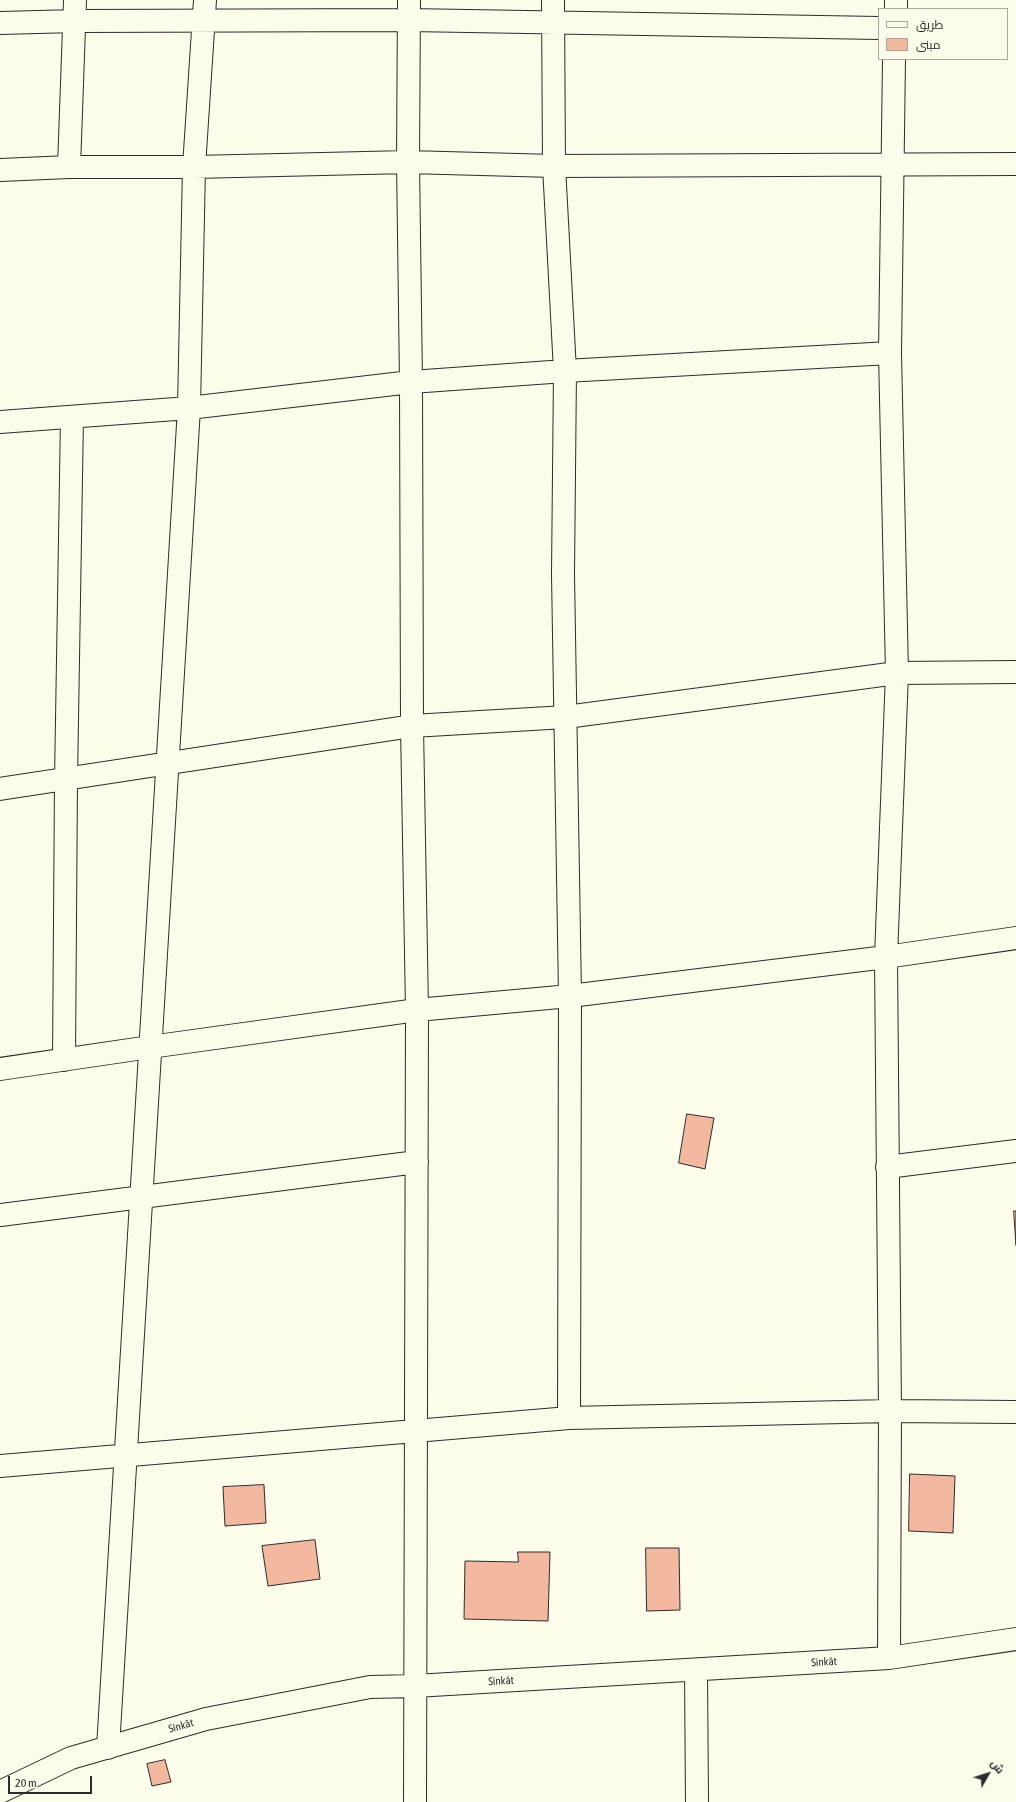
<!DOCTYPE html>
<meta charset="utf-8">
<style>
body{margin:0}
#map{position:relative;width:1016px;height:1802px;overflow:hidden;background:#fdfbea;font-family:"Asap Condensed",Cairo,sans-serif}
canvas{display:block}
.legend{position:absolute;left:878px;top:8px;width:130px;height:52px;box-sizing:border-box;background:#fdfbea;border:1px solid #a9a89e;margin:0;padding:5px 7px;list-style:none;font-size:12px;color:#2b2b2b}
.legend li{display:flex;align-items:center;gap:8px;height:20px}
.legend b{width:20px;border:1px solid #a9a89e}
.north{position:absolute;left:968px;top:1754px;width:40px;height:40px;-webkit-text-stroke:3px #fdfbea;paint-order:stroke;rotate:51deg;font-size:11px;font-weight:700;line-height:16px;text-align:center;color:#2b2b2b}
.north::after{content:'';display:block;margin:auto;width:14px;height:18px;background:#2b2b2b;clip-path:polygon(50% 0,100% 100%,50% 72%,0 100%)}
.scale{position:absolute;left:8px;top:1776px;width:84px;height:18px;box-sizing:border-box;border:2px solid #2b2b2b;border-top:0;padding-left:5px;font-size:12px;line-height:14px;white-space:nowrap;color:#2b2b2b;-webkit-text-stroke:3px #fdfbea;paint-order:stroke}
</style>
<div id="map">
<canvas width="1016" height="1802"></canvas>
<ul class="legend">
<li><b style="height:5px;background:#fdfbea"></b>طريق</li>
<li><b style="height:11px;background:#f2b8a0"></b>مبنى</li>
</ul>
<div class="north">ش</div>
<div class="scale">20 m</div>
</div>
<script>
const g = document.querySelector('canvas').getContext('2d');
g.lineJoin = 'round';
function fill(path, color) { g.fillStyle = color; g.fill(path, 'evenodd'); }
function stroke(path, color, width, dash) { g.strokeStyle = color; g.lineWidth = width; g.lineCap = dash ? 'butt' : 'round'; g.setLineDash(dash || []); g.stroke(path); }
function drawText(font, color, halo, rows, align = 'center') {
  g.font = font + ' "Asap Condensed",sans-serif'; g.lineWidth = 3; g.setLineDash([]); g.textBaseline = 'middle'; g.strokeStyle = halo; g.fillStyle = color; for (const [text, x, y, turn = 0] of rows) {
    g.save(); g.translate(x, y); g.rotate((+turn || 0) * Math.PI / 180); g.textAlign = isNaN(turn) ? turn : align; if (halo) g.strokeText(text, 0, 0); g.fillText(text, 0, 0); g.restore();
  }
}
const building = new Path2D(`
 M687,1114L714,1118L705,1169L679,1163Z
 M1014,1211H1016V1245Z
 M910,1474L955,1476L953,1533L909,1531Z
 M264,1485L266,1523L225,1526L223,1487Z
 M315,1540L320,1579L268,1586L262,1546Z
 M646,1548H679L680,1610L647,1611Z
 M518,1552H550L548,1621L464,1619L465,1561L518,1562Z
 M165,1760L171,1782L152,1786L147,1764Z`);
fill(building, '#f2b8a0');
stroke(building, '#2b2b2b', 1);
const minor = new Path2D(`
 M409,0L408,162L411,382L412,726L417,1010L415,1802
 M553,0L554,166L565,371L563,574L570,996L569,1418
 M896,9V0
 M0,23L76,21L409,20L879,28
 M69,167L75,0
 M0,170L69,167H194L408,162L554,166L1016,164
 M0,422L189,408L411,382L565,371L890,353
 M0,789L412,726L566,717L897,673L1016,672
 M64,1060L66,780L72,417
 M0,1069L150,1047L417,1010L570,996L886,957L1016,938
 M887,1167L1016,1151
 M0,1215L417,1162
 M0,1466L569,1418L890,1411L1016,1412
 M889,1658L890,1411L886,957L897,673L890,353L894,59
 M696,1670L697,1802
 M108,1748L189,408L194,167L205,0
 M0,1792L71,1758L206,1719L370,1687L415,1686L889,1658L1016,1639`);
stroke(minor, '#2b2b2b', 24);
stroke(minor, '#fdfbea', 22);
drawText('11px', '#2b2b2b', '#fdfbea', [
 ["Sinkāt",824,1662,-3],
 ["Sinkāt",501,1681,-3],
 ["Sinkāt",181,1726,-16]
]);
</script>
